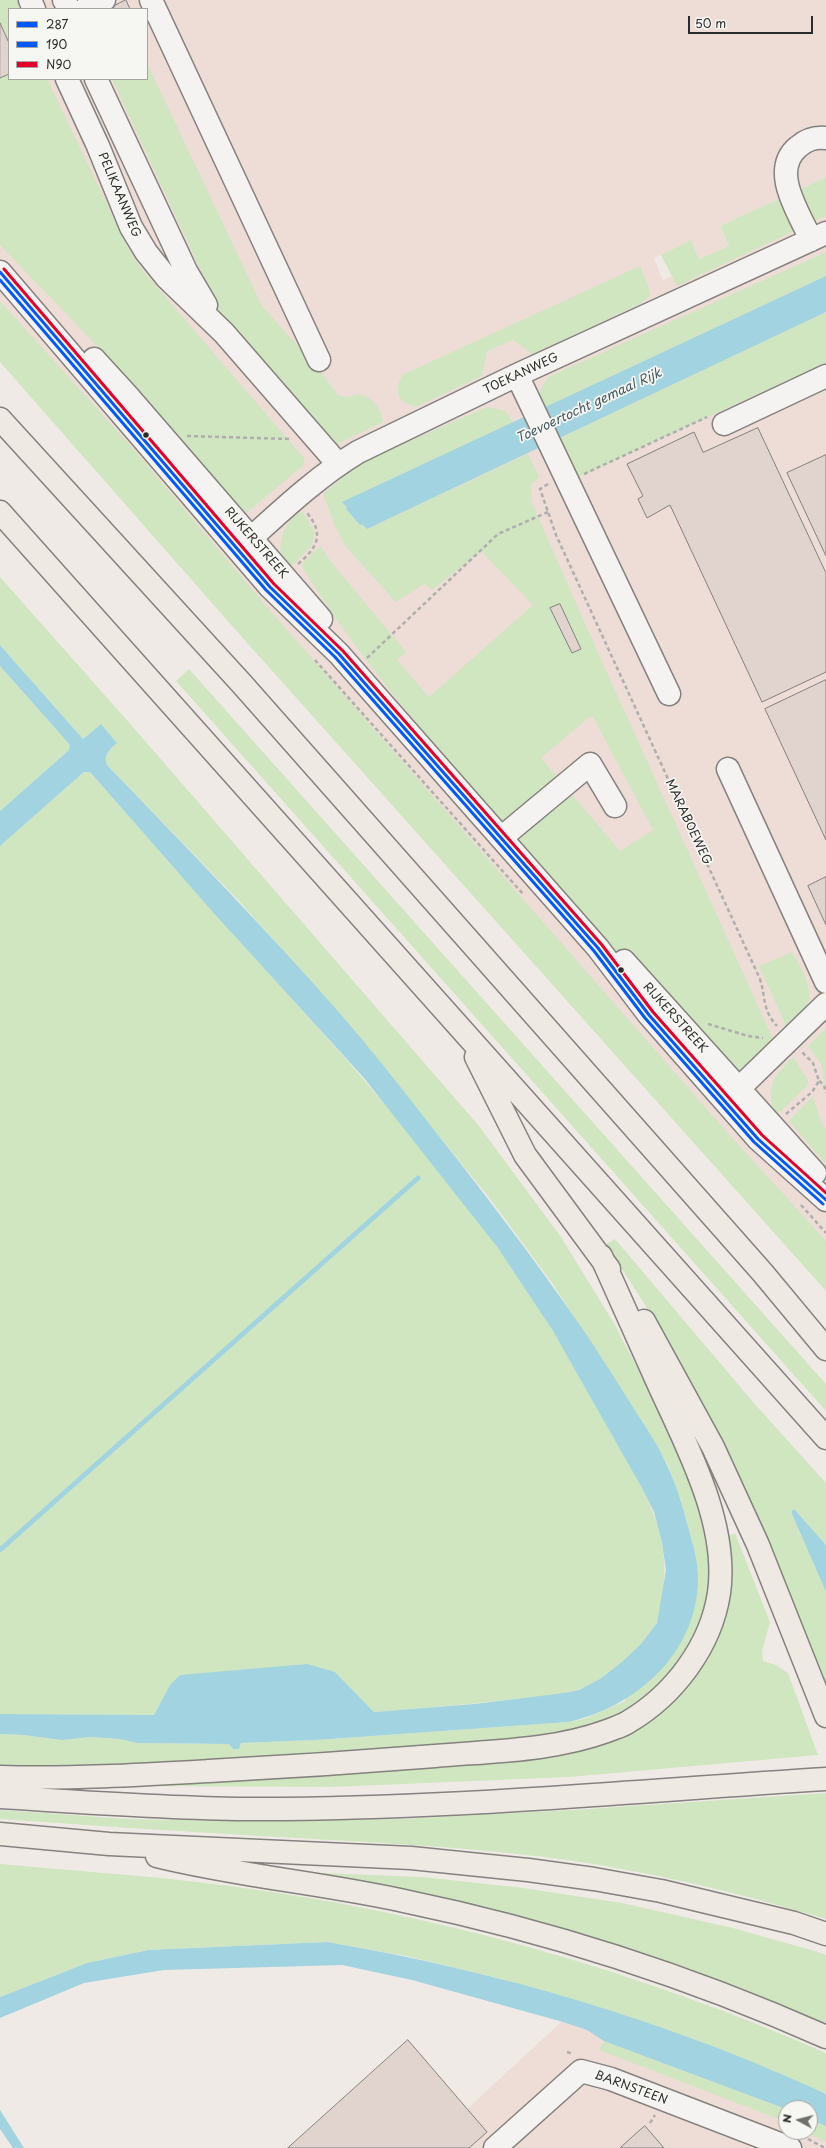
<!DOCTYPE html>
<style>
body{margin:0}
#map{position:relative;width:826px;height:2148px;overflow:hidden;background:#f0eae6;font-family:"Playpen Sans",sans-serif}
canvas{display:block}
.legend{position:absolute;left:8px;top:8px;width:140px;height:72px;box-sizing:border-box;background:#f6f6f2;border:1px solid #a5a5a2;margin:0;padding:5px 7px;list-style:none;font-size:12px;color:#2b2b2b}
.legend li{display:flex;align-items:center;gap:8px;height:20px}
.legend b{width:20px;border:1px solid #a5a5a2}
.north{position:absolute;left:778px;top:2100px;width:40px;height:40px;box-sizing:border-box;background:#f6f6f2;border:1px solid #a5a5a2;border-radius:50%;rotate:277deg;font-size:11px;font-weight:700;line-height:16px;text-align:center;color:#2b2b2b}
.north::after{content:'';display:block;margin:auto;width:14px;height:18px;background:#706e6c;clip-path:polygon(50% 0,100% 100%,50% 72%,0 100%)}
.scale{position:absolute;left:688px;top:16px;width:125px;height:18px;box-sizing:border-box;border:2px solid #2b2b2b;border-top:0;padding-left:5px;font-size:12px;line-height:14px;white-space:nowrap;color:#2b2b2b;-webkit-text-stroke:3px #f6f6f2;paint-order:stroke}
</style>
<div id="map">
<canvas width="826" height="2148"></canvas>
<ul class="legend">
<li><b style="height:5px;background:#0059ff"></b>287</li>
<li><b style="height:5px;background:#0059ff"></b>190</li>
<li><b style="height:5px;background:#e4002b"></b>N90</li>
</ul>
<div class="north">N</div>
<div class="scale">50 m</div>
</div>
<script>
const g = document.querySelector('canvas').getContext('2d');
g.lineJoin = 'round';
function fill(path, color) { g.fillStyle = color; g.fill(path, 'evenodd'); }
function stroke(path, color, width, dash) { g.strokeStyle = color; g.lineWidth = width; g.lineCap = dash ? 'butt' : 'round'; g.setLineDash(dash || []); g.stroke(path); }
function drawText(font, color, halo, rows, align = 'center') {
  g.font = font + ' "Playpen Sans",sans-serif'; g.lineWidth = 3.5; g.setLineDash([]); g.textBaseline = 'middle'; g.strokeStyle = halo; g.fillStyle = color; for (const [text, x, y, turn = 0] of rows) {
    g.save(); g.translate(x, y); g.rotate((+turn || 0) * Math.PI / 180); g.textAlign = isNaN(turn) ? turn : align; if (halo) g.strokeText(text, 0, 0); g.fillText(text, 0, 0); g.restore();
  }
}
fill(new Path2D(`
 M0,0H826V177L720,226L729,246L699,259L691,241L654,258L663,280L826,209V1260L0,331ZM9,9H147V79H9Z
 M574,2010L786,2108V2132H810V2110L826,2117V2148H425Z`), '#edddd6');
fill(new Path2D(`
 M0,0H18L21,9H9V79H47L128,248L143,271L304,458V465L239,519L122,372L0,245Z
 M147,63L262,306L320,371L338,395L346,397L360,394L367,397L375,403L381,413L383,422L337,444L221,314L112,79H147Z
 M826,177V216L677,286L661,255L691,240L699,259L729,246L720,226Z
 M826,252V276L542,409C536,397 541,388 548,377Z
 M640,266L648,286L650,296L640,304L532,354L513,340L487,351L482,376L416,407C397,401 394,393 402,375Z
 M0,301L136,452L260,599L727,1132L826,1241V1291L233,627L0,362Z
 M826,312V362L575,479L556,440Z
 M487,407L505,411L514,423L343,502L347,507L346,509L360,525L362,524L367,529L528,454L539,477L531,485L532,503L595,646L773,1039C766,1048 749,1072 736,1071C729,1071 719,1063 713,1059C625,962 535,865 451,764C397,700 344,636 301,565L320,546L332,563L406,652L397,660L429,697L533,605L481,551L432,590L424,584L396,602L346,547L335,526L323,494L361,462ZM589,717H593L653,830L620,851L541,758Z
 M302,511L315,532L311,547L287,570C274,549 281,523 302,511Z
 M0,577L133,727L479,1126L561,1237L615,1325L660,1412L707,1515L712,1592L689,1657L624,1718L579,1735L106,1769L0,1766V1734L23,1735L62,1740L90,1737L120,1739L138,1743L229,1744L233,1749H239L241,1743L316,1740L568,1722L584,1719L625,1701L693,1544L680,1498L667,1463L552,1283L491,1200L343,1018L239,901L107,765C103,755 110,749 117,743L101,724L83,739L0,645Z
 M0,666L70,745L69,750L0,811Z
 M189,669L826,1384V1411L176,681Z
 M84,772H90C131,818 171,865 212,910C311,1020 412,1128 498,1248C538,1304 573,1363 606,1422C638,1479 675,1532 662,1600C660,1608 659,1619 655,1626C639,1652 607,1681 577,1690C560,1696 541,1696 523,1698C474,1704 424,1708 374,1712L335,1672L170,1685L154,1715L0,1714V846Z
 M792,952C801,968 817,991 805,1011C801,1017 793,1023 787,1028L759,966Z
 M826,1028V1092L821,1064L808,1046Z
 M793,1057L808,1080L807,1086L774,1118C768,1084 769,1082 793,1057Z
 M813,1096L821,1122L826,1128V1164L789,1121Z
 M615,1239L753,1402L826,1483V1545L795,1510H792V1514L826,1592V1691L718,1436L645,1305L606,1244Z
 M735,1533L770,1622L762,1651L763,1661L776,1665L788,1673L818,1755L569,1777L331,1787L132,1786L585,1745L699,1661L723,1539Z
 M826,1793V1919C729,1890 628,1866 527,1855C438,1845 349,1841 259,1836C173,1831 86,1825 0,1819V1810L128,1819L238,1821L403,1819L573,1810Z
 M0,1864C77,1871 154,1876 230,1886C435,1913 636,1970 826,2053V2094L703,2043L565,1997L498,1978L406,1956L327,1942L148,1950L87,1963L0,1997Z
 M298,1872L423,1877L523,1888L622,1903L733,1928L818,1952L826,1955V2031Z
 M604,2041L786,2109V2122L599,2050Z
 M810,2119L826,2126V2142L806,2132H810Z`), '#d0e6c0');
fill(new Path2D(`
 M826,276V312L367,529L362,524L360,525L346,509L347,507L342,502Z
 M0,645L83,739L101,724L117,743C110,749 103,755 107,765C187,848 267,930 343,1017C370,1048 395,1080 420,1112C478,1185 534,1258 586,1334C603,1360 620,1386 636,1412C647,1429 659,1447 667,1465C676,1484 682,1504 687,1523C692,1541 698,1560 698,1578C698,1652 637,1707 568,1722L316,1740L241,1743L239,1749H233L229,1744L137,1743L120,1739L90,1737L62,1740L23,1735L0,1734V1714L154,1715L170,1685L180,1675L307,1664L335,1672L374,1712L474,1704L564,1693L579,1690L600,1679L622,1662L641,1644L657,1623L666,1570L662,1543L654,1512L642,1488L553,1331L498,1248L364,1078L211,910L90,772H84L0,846V811L69,750L70,745L0,666Z
 M792,1510H795L826,1545V1592L792,1514Z
 M327,1942C498,1971 668,2021 826,2094V2126L810,2119V2108L786,2109L604,2041L587,2030L563,2022L412,1980L342,1965L164,1970L84,1983L0,2018V1997L87,1963L148,1950Z
 M0,2110L24,2148H13L0,2129Z`), '#a1d4e0');
stroke(new Path2D(`
 M0,1550L418,1178`), '#a1d4e0', 5);
const building = new Path2D(`
 M126,0L130,9H108Z
 M0,23L9,43V74L0,78Z
 M758,428L826,573V672L762,702L670,505L647,518L638,499L643,496L627,464L694,432L703,452Z
 M826,455V556L787,473Z
 M560,604L581,649L572,653L550,608Z
 M826,680V840L765,709Z
 M826,877V925L808,886Z
 M408,2040L487,2132L469,2148H288Z
 M645,2126L664,2148H620L632,2137Z`);
fill(building, '#e1d3ce');
stroke(building, '#84817f', 1);
const minor = new Path2D(`
 M30,0L34,9
 M64,0L69,9
 M151,0L319,360
 M85,9L104,0
 M67,79L98,146L131,227L146,252L166,277L224,333L338,464
 M96,79L186,271L206,305
 M811,240C800,214 769,171 798,147C807,139 815,137 826,138
 M0,272L270,587L339,654L598,948L649,1015L758,1139L826,1200
 M94,359L127,395L321,619
 M517,375L669,694
 M724,424L826,376
 M240,548C278,514 315,478 358,452L517,375L826,233
 M728,769L826,982
 M501,838L590,764L615,806
 M624,961L815,1173
 M728,1099L826,1004
 M495,2148L581,2071L611,2079L790,2148`);
const highway = new Path2D(`
 M0,419L242,684L762,1272L826,1349
 M0,512L826,1438
 M476,1057L525,1155L609,1269
 M644,1321L713,1447L758,1545L826,1716
 M0,1777C70,1779 139,1775 209,1771C285,1767 360,1762 435,1756C493,1751 552,1751 607,1731C614,1728 622,1726 628,1722C674,1695 711,1646 719,1593C729,1523 686,1445 658,1383C639,1341 620,1299 601,1256
 M0,1797C82,1802 163,1808 245,1809C439,1810 633,1791 826,1779
 M0,1834L109,1844L411,1858L528,1870L594,1879L661,1891L794,1923L826,1934
 M157,1856C238,1876 322,1883 404,1901C549,1931 691,1977 826,2037`);
stroke(minor, '#84817f', 25);
stroke(highway, '#84817f', 25);
stroke(new Path2D(`
 M187,436L290,439
 M584,474L707,417
 M548,484L540,489L556,535L760,979C766,998 762,1010 777,1026
 M298,564C317,548 325,534 307,513
 M367,658L498,534L548,512
 M315,660L523,894
 M708,1024L748,1036L763,1038
 M819,1081L824,1085L826,1093
 M786,1114L812,1092L819,1081L813,1063L802,1052
 M801,1205L826,1233
 M567,2052L573,2054
 M650,2123L655,2115
 M808,2139L825,2148`), '#afaead', 2.5, [4, 3]);
stroke(minor, '#f4f3f1', 22);
stroke(highway, '#eee9e2', 22);
stroke(new Path2D(`
 M0,272L270,587L339,654L598,948L649,1015L758,1139L826,1200`), '#0059ff', 3);
stroke(new Path2D(`
 M0,280L266,590L335,657L594,951L645,1018L754,1142L823,1204`), '#0059ff', 3);
stroke(new Path2D(`
 M4,269L274,584L343,651L602,945L653,1012L762,1135L826,1193`), '#e4002b', 3);
for (const [x, y, r, color] of [
 [146,435,3.5,"#2b2b2b"],
 [621,970,3.5,"#2b2b2b"]
]) { const dot = new Path2D(); dot.arc(x, y, r, 0, 2 * Math.PI); g.fillStyle = color; g.fill(dot); stroke(dot, '#f6f6f2', 1.5); }
drawText('12px', '#2b2b2b', '#f6f6f2', [
 ["PELIKAANWEG",119,195,67],
 ["TOEKANWEG",521,374,-25],
 ["RIJKERSTREEK",256,543,49],
 ["MARABOEWEG",688,822,65],
 ["RIJKERSTREEK",675,1018,48],
 ["BARNSTEEN",631,2088,20]
]);
drawText('italic 13px', '#445b61', '#f6f6f2', [
 ["Toevoertocht gemaal Rijk",589,406,-25]
]);
</script>
